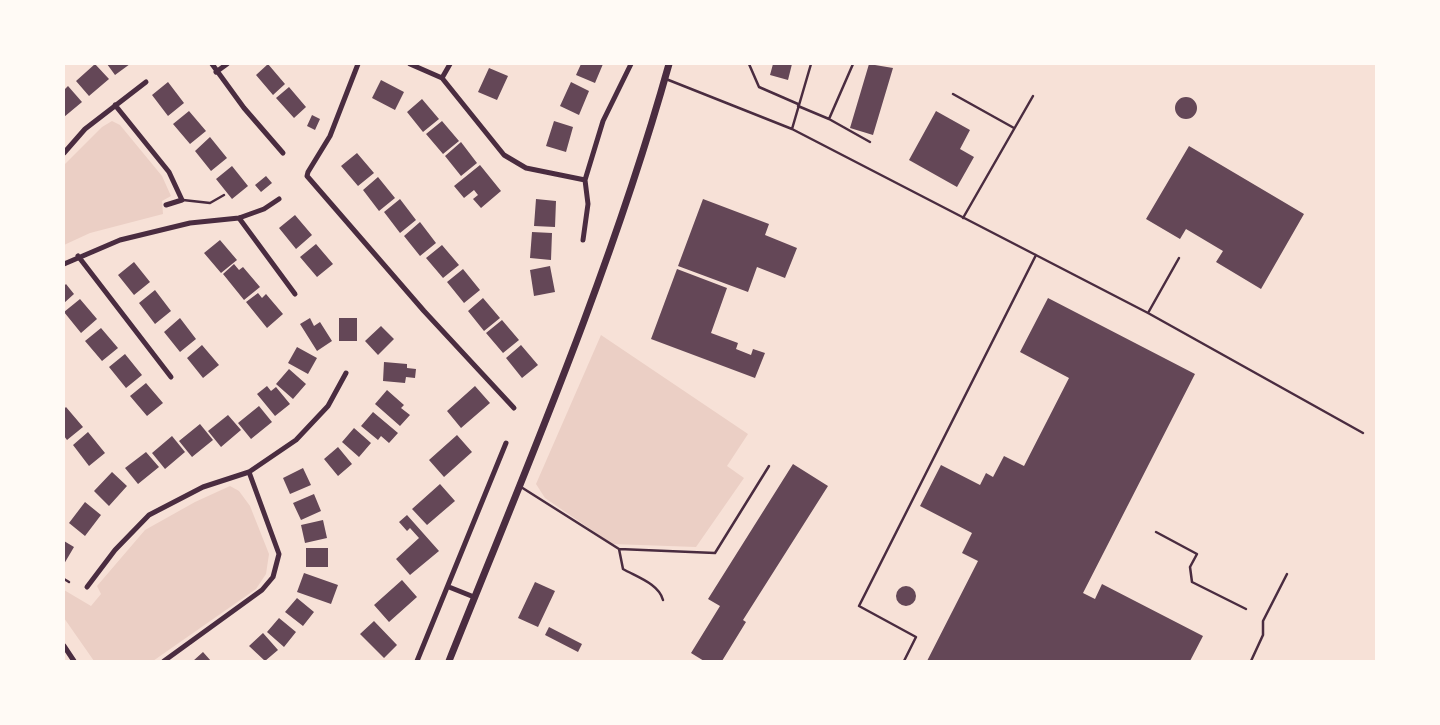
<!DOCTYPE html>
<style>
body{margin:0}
#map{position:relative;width:1440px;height:725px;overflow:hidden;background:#f7e1d7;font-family:"Space Grotesk",sans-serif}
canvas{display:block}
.frame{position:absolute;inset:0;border:65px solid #fffaf5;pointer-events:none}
</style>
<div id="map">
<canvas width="1440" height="725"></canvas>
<div class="frame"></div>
</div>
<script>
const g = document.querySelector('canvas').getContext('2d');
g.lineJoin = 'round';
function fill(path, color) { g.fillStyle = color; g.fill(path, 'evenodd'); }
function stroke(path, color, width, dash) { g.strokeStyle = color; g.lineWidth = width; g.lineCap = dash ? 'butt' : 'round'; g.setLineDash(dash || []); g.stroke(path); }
fill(new Path2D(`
 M112,121L120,125L162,176L171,196L162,201L163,214L90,233L64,245V165L102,127Z
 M601,335L748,434L727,466L744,478L696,547L612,544L545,498L536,484Z
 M230,486L239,491L250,506L269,554L266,574L256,589L153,661H94L64,618V590L91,606L101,594L97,586L145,530L195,502Z`), '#ebcfc5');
fill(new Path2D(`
 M95,64L109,79L89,96L76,81Z
 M107,64H130L115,75Z
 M268,64L285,84L273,95L256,75Z
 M581,64H603L595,83L576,75Z
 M773,64H792L788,80L770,75Z
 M869,64L893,68L873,135L850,128Z
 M489,68L508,76L497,100L478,92Z
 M381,80L404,92L395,110L372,98Z
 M168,82L184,103L168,116L152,95Z
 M571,82L589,91L579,115L560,106Z
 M68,86L82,102L64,117V90Z
 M289,87L306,107L294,118L276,98Z
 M1175 108a11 11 0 1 1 22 0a11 11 0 1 1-22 0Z
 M422,99L439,119L423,132L407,112Z
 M189,111L206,131L190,144L173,124Z
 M936,111L970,130L960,149L974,157L957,187L909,160Z
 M312,115L320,119L315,130L307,126Z
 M442,121L459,141L443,154L426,134Z
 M554,121L573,127L566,152L546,146Z
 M210,137L227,158L211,171L195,151Z
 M461,142L477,163L461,176L445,156Z
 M1189,146L1304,214L1261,289L1216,262L1223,251L1186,229L1180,239L1146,219Z
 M357,153L374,173L358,186L341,166Z
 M480,165L501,191L481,208L473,199L478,195L474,190L464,198L454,186Z
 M232,166L248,186L232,199L216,179Z
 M266,176L272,183L261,192L255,185Z
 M378,177L395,198L379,211L363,190Z
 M400,199L416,220L400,233L384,212Z
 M536,199L556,201L555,227L534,226Z
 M703,199L769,224L765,235L797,248L785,278L757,267L748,292L678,266Z
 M295,215L312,235L296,249L279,228Z
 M420,222L436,243L420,256L404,236Z
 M532,232L552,233L551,260L530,258Z
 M220,240L237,260L221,273L204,253Z
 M316,244L333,264L317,277L300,257Z
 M442,245L459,265L443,278L426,258Z
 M134,262L150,282L134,295L118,275Z
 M234,264L239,270L243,267L260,287L244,300L223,274Z
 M550,266L555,292L534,296L530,270Z
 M463,269L480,290L464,303L447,282Z
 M677,269L727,288L711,333L738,343L736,349L751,355L753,349L765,353L755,378L651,339Z
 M66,284L74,294L64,303V286Z
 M155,290L171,311L155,324L139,303Z
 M258,293L262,298L266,294L283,314L267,328L246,302Z
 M483,298L500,318L484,331L468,311Z
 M1048,298L1195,374L1083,593L1095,599L1102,584L1203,636L1190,661H927L978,561L962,553L972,533L920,506L941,465L980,485L986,473L993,477L1004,456L1024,466L1069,378L1020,352Z
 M80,299L97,319L81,333L64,312Z
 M180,318L196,339L180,352L164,332Z
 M310,318L314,326L320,322L332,341L317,351L300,324Z
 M339,318H357V341H339Z
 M502,320L519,340L503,353L486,333Z
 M381,326L394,339L378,355L365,341Z
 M101,328L118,348L102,361L85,341Z
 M202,345L219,365L203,378L187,358Z
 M521,345L538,365L522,378L506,358Z
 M297,347L317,358L308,374L288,363Z
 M125,354L142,375L126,388L109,367Z
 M384,362L407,364V368L416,369L415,378L406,377L405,383L383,381Z
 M289,369L306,384L293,399L276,384Z
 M146,383L163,403L147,416L130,396Z
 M267,386L271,391L276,387L290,404L275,416L257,394Z
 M475,386L490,403L461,428L447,411Z
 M387,390L404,405L401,408L410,415L400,426L375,404Z
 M259,406L272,422L251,439L238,423Z
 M66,407L83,427L67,440L64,436V409Z
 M373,412L398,433L389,443L381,436L378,440L361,426Z
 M228,415L241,430L221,447L208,431Z
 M200,424L213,440L192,457L179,441Z
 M354,428L371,443L359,457L342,442Z
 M88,432L105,453L89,466L73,445Z
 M457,435L472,452L444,477L429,460Z
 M172,436L185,452L165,469L152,453Z
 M338,447L352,464L338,476L324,459Z
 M146,452L159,467L138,484L125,468Z
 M793,464L828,486L743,620L746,622L722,661H704L691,653L720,606L708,599Z
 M303,468L311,485L290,494L283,478Z
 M112,472L127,486L109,506L94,491Z
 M440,484L455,501L427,525L412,509Z
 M314,494L321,511L301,520L293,503Z
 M85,502L101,515L85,536L69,523Z
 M407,515L439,551L410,575L396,559L419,538L410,528L407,531L399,522Z
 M323,520L327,538L305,543L301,525Z
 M64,541L74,547L64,564Z
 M306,548H328V567H306Z
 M304,573L338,585L331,604L297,592Z
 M402,580L417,597L389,622L374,605Z
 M535,582L555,591L538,627L518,618Z
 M896 596a10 10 0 1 1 20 0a10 10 0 1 1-20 0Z
 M297,598L314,612L303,626L285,612Z
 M279,618L296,632L284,647L267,632Z
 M374,621L397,645L384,658L360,634Z
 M549,627L582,644L578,652L545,635Z
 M263,633L278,650L265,661L249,646Z
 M203,652L211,661H193Z`), '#644757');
stroke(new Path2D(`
 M749,64L759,87L798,104
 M666,79L792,129L1148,313L1363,433
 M953,94L1014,128
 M798,106L829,119L870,142
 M829,119L853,64
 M792,129L811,64
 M183,200L210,203L224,195
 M963,218L1033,96
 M1148,313L1179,258
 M521,487L619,549L715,553L769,466
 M1156,532L1197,554L1190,567L1192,582L1246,609
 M619,549L623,569C637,577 659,584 663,600
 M64,579L69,582
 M904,661L916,637L859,606L1036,255
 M1251,661L1263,635V621L1287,574`), '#4a2c40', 2.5);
stroke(new Path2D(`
 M212,64L244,108L283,153
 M358,64L330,136L308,172L307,176L424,311L514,408
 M410,64L442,78L504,155L526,168L585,180
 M216,72L227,64
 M442,78L450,64
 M115,105L169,172L182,200L166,205
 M64,153L85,129L146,82
 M239,218L295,294
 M583,240L588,204L585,180L603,121L631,64
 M78,256L171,377
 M64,264L120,240L190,223L239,218L264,209L279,199
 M87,587L115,550L149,515L203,487L249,472L296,440L328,406L346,373
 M449,587L474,597
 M64,646L74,661
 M164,661L262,590L273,577L279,554L249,472
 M417,661L506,443`), '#4a2c40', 5);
stroke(new Path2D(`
 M449,661C528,464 612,268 669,64`), '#4a2c40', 7);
</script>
